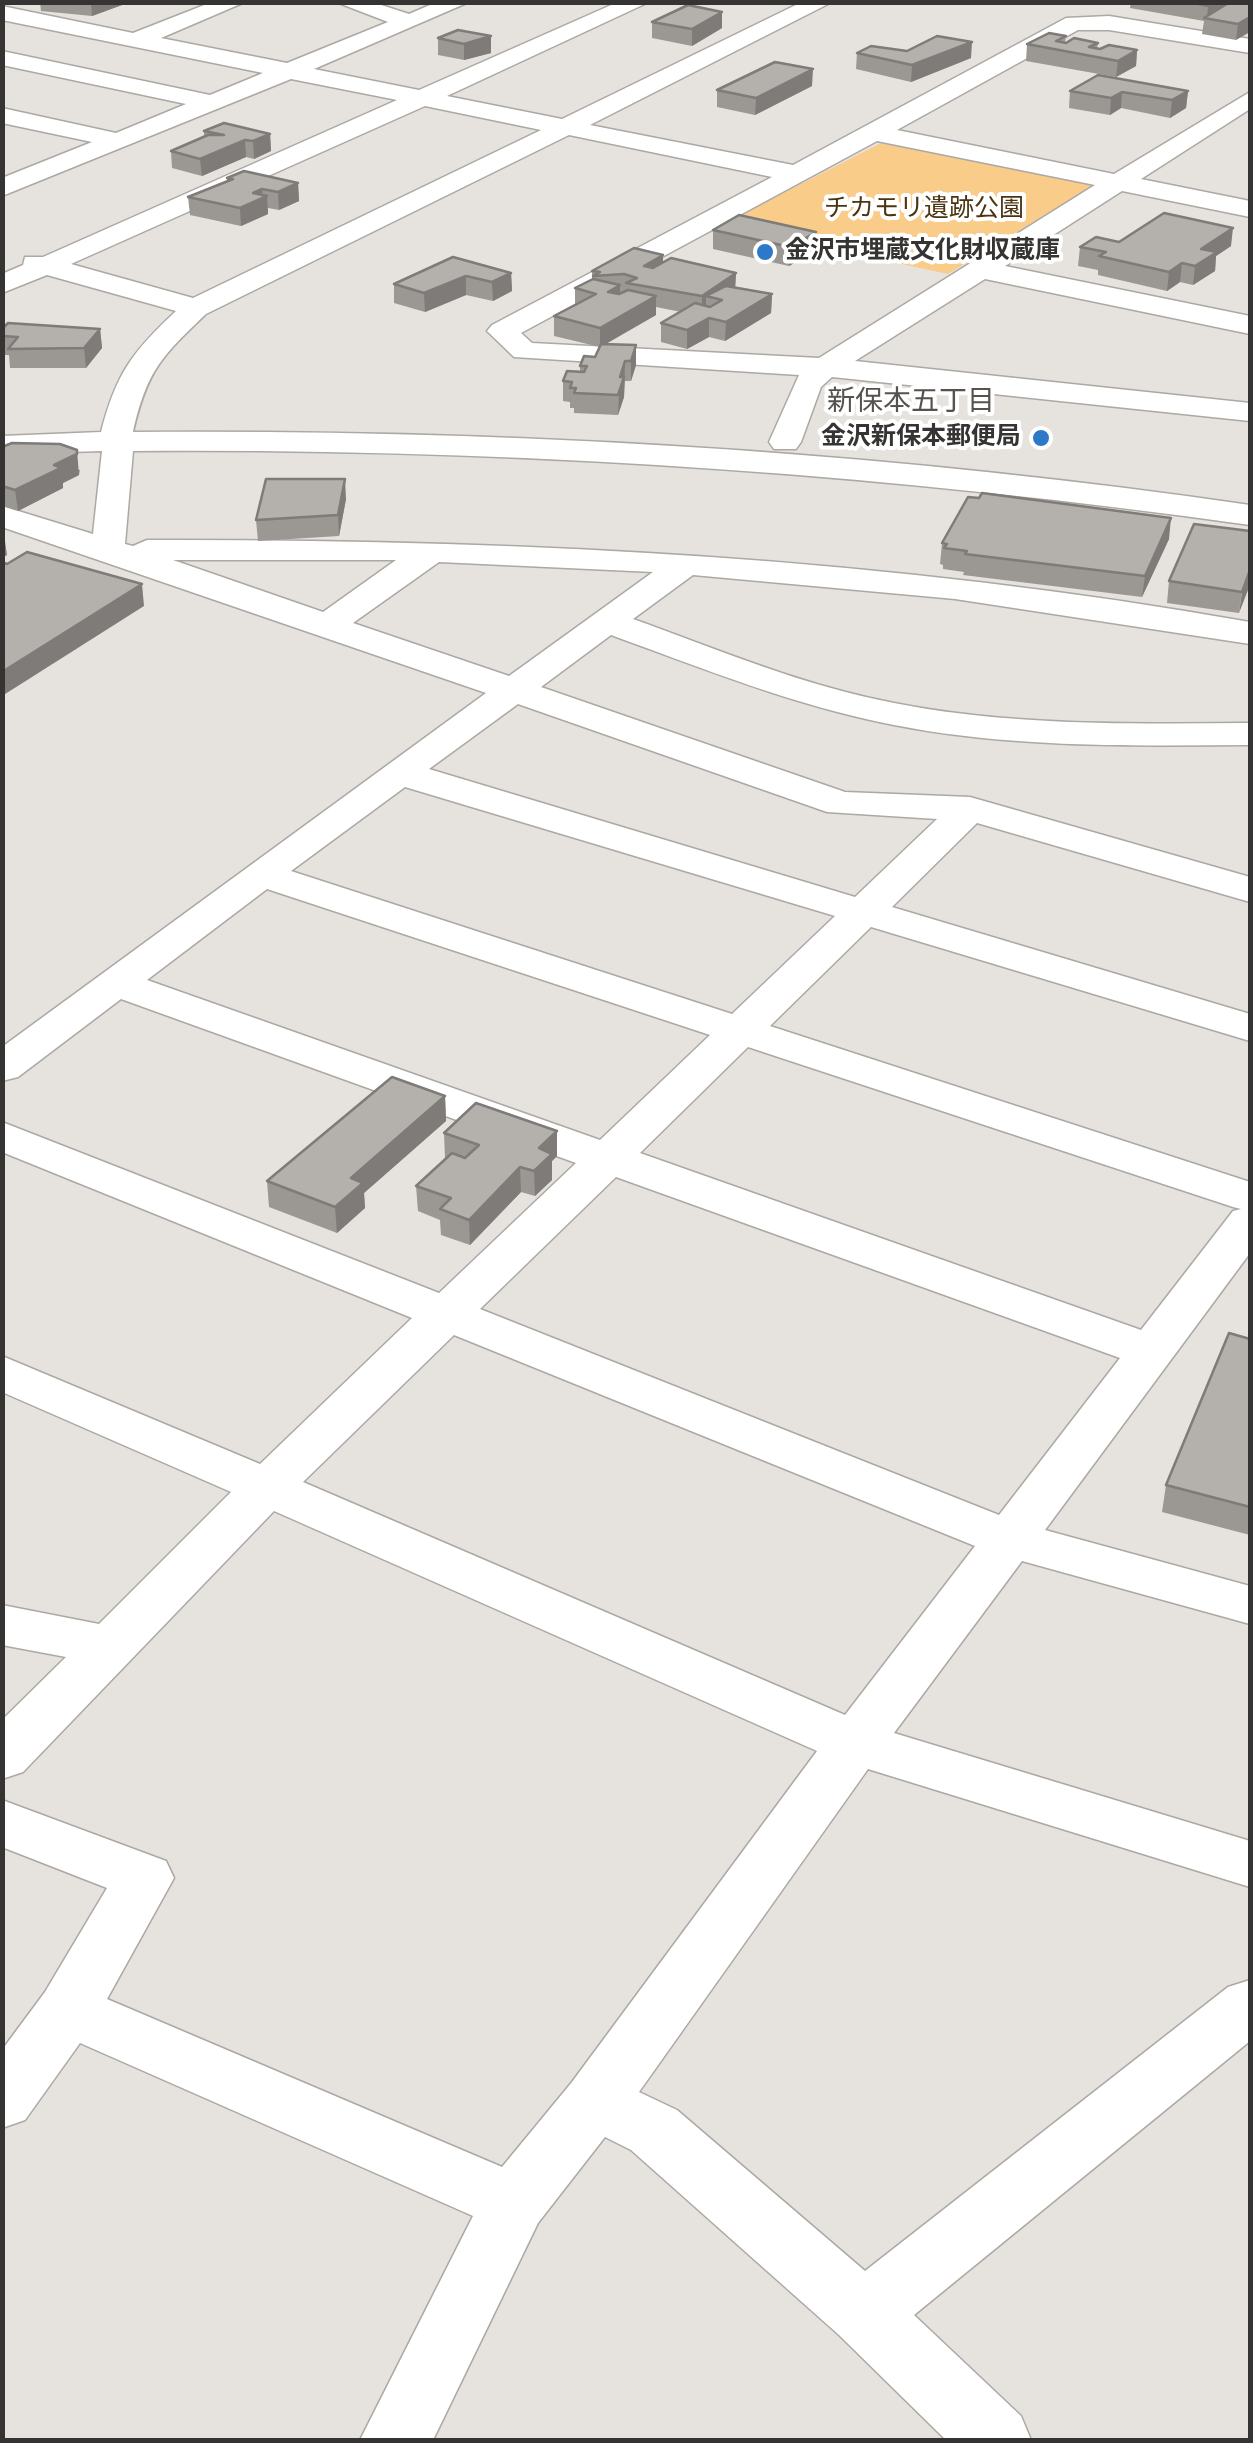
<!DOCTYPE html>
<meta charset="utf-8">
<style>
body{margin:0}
#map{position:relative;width:1253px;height:2443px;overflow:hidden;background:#e6e2dd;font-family:Poppins,sans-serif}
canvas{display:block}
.frame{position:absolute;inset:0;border:5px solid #353432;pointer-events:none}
</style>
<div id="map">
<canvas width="1253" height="2443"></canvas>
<div class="frame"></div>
</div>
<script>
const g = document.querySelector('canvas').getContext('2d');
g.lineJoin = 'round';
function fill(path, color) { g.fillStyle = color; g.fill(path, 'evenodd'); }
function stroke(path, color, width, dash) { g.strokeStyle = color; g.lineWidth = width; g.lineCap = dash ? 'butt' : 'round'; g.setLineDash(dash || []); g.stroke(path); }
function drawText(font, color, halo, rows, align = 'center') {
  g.font = font + ' Poppins,"Noto Sans JP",sans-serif'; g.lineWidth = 8; g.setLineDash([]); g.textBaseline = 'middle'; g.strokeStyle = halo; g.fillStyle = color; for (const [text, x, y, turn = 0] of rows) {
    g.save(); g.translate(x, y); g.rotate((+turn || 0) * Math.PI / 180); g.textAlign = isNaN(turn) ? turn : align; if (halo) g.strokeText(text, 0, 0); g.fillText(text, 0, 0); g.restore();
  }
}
fill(new Path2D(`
 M881,143L1096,184L948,274L721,225Z`), '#facc89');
const minor = new Path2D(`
 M212,2H245L161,38L287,63L388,22L336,2H372L409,14L437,2H469L314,69L419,90L618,2H649L447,96L562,119L802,2H832L590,125L793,165L1066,18L1109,16L1250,39V53L1109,30H1078L897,130L1114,174L1250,92V109L1141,179L1250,201V217L1122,191L1005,266L1250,316V334L985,279L855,361L1250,403V421L832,377L821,387L801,442L796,449H774L769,442L799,375L514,357L487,331L492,325L772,177L569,135L206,314C162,356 147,370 133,432C506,429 881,451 1250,505V525C880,473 507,448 133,451L125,544L133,546L147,540C517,539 885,557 1250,622V644L955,599L693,575L633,619C719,650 804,686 894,703C1010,726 1132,724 1250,723V745C1132,746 1010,748 894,725C796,706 704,669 611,635L541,687L845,792L970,797L1250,877V902L977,823L892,907L1250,1014V1041L871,927L770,1026L1250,1182V1253L1045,1530L1250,1586V1624L1022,1561L894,1733L1250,1841V1887L868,1769L639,2092L677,2110L865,2271L1228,1987L1250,1980V2041L914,2315L1021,2416L1031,2440H946L839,2335L631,2150L605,2137L538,2223L433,2440H360L473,2216L80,2043L25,2120L2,2128V2050L45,1992L107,1888L2,1847V1800L166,1861L174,1878L107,1999L502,2167L572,2082L817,1751L274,1511L23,1772L2,1779V1720L66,1657L2,1645V1605L99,1624L231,1492L2,1392V1356L260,1464L412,1318L2,1152V1122L439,1293L576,1163L121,999L18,1077L2,1081V1047L486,693L2,527V506L93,534L102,451L2,454V436L101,432C116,374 132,352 176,311L47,275L2,293V274L23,265L25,257H43L397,100L291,79L2,196V178L92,142L2,123V108L116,133L186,104L2,65V51L210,95L263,73L2,20V6L133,33ZM425,106L541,130L193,298L71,264ZM877,141L1095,185L819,358L532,343L521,333ZM173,560H396L323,612ZM439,562L653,572L509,676L353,623ZM518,704L827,812L937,819L855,897L429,769ZM405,787L835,916L732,1014L291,871ZM267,889L710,1035L600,1140L147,980ZM748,1047L1233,1207L1241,1209L1233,1211L1141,1330L640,1153ZM616,1177L1120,1358L999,1515L480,1309ZM454,1335L975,1546L845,1715L303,1482Z`);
stroke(minor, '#aca8a3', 3);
fill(minor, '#fff');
fill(new Path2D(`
 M40,2H122V5L92,16L41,11Z
 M1131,2H1224V6L1250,2L1236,40L1202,34L1204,21L1130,8Z
 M652,22L722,28L692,46L652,38Z
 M491,36V53L464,60L438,55V38Z
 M1066,36L1065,42L1098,43L1097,49L1137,50L1136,66L1116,77L1026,61L1027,44Z
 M857,53L971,58L911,82L856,69Z
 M812,86L755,115L717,107V90Z
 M1070,91H1188L1186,108L1170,118L1121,108L1110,115L1069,108Z
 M204,131L270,134L271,151L254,159L246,157L202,176L172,168L171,151L204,137Z
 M227,178L298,183L299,201L279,210L268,208V214L241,226L190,215L188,197L227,182Z
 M713,230L816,232V250L789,266L713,249Z
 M1119,242L1231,246L1216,256L1215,271L1193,285L1180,282L1167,291L1098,275V270L1078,266L1080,247Z
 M663,255V263L736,273L735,287L772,294L771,313L725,341L709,337L687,349L661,342V323L681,312L656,307V315L606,344L636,365L631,381H625L624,397L618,415L574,413V408H570V402L563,401V381L580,372V366L595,357L600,347L554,336V316L575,305V288L592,279V271Z
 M453,257L511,273L512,291L493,301L466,295L425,312L394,303V284Z
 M2,329H100L102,348L86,368H10L9,355H2Z
 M2,447L80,470L79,475L63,483V488L18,511L2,506Z
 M346,499L339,536L258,541L256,520Z
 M1250,531L1239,613L1167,603L1169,581Z
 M1169,539L1142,597L963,575L964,572L943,569V565L940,564L942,543Z
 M445,1096L446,1121L364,1193L365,1208L337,1233L269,1207L267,1181Z
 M444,1133L557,1156L552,1161V1180L535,1196L521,1192L470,1245L441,1235L440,1220L418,1211L416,1186L446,1158H445Z
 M1250,1339V1535L1162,1512L1166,1485Z`), '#9b9793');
fill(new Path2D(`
 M91,2H122V5L92,16Z
 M1213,2H1224L1223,12L1207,19L1208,6Z
 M722,12V28L692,46V29Z
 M1250,17V32L1236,40L1238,24Z
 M491,36V53L464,60V44Z
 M972,42L971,58L911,82L912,65Z
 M1137,50L1136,66L1116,77L1118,61Z
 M813,69L812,86L755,115L756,98Z
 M1188,91L1186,108L1170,118L1172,100Z
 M1122,92L1121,108L1110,115L1111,98Z
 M270,134L271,151L254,159L253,141Z
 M245,140L246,157L202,176L200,159Z
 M298,183L299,201L279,210L278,192Z
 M262,189L263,198L267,196L268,214L241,226L240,208L253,193Z
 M1233,228L1231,246L1216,256L1215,271L1193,285L1195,266L1201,249Z
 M816,232V250L789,266L790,247Z
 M663,255V274L644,266Z
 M1182,263L1180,282L1167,291L1169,272Z
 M511,273L512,291L493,301L492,282Z
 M736,273L735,292L722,300L706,296V312L702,315V296Z
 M466,276V295L425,312L424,293Z
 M620,285V304L608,292Z
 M772,294L771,313L725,341L726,322Z
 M656,296V315L600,347V328Z
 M709,318V337L687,349V330Z
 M100,329L102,348L86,368L84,348Z
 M636,345V365L631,381V361Z
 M625,361L624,397L618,415L620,377Z
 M77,450L79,475L63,483V488L18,511L15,490Z
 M345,479L346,499L339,536L338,515Z
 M1171,518L1169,539L1142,597L1145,576Z
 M4,534L7,555L2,558V535Z
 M1250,570V585L1239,613L1242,592Z
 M142,584L144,606L2,696V672Z
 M445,1096L446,1121L364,1193L365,1208L337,1233L335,1207L351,1178Z
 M557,1131V1156L552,1161V1180L535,1196L534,1171L539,1148Z
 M520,1167L521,1192L470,1245L469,1220Z`), '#7e7b78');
const building = new Path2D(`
 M1190,2H1213L1208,6Z
 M1230,2H1250V17L1238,24L1204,18Z
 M688,5L722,12L692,29L652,22Z
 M458,30L491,36L464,44L438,38Z
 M1049,33L1066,36L1056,41L1066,43L1074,38L1098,43L1089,47L1100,49L1109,45L1137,50L1118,61L1027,44Z
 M937,36L972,42L912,65L857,53L871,46L907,51Z
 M775,62L813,69L756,98L717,90Z
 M1098,75L1188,91L1172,100L1122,92L1111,98L1070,91Z
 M224,123L270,134L253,141L245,140L200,159L171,151L208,135H224L204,131Z
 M244,171L298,183L278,192L262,189L253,193L267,196L240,208L188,197L233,179L227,178Z
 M1164,213L1233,228L1201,249L1217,252L1195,266L1182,263L1169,272L1099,256L1106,252L1080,247L1096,237L1119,242Z
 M739,215L816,232L790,247L713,230Z
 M634,248L663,255L644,266L653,268L671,258L736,273L702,296L626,283L637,278L624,274L593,276L600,272L592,271Z
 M453,257L511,273L492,282L466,276L424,293L394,284Z
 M593,279L620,285L608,292L619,294L628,290L656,296L600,328L554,316L596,294L575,288Z
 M726,286L772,294L726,322L709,318L687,330L661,323L695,303L710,307L722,300L706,296Z
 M8,323L100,329L84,348L8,349L18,337L2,336V329Z
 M601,344L636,345L631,361H625L620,377H624L618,395L574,393L576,388H570L572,382L563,381L567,371L584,372L587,366H580L584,356L595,357Z
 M12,443L60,444L77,450V454L54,465L61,468L15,490L2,486V447Z
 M266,479H345L338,515L256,520Z
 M982,493L1171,518L1145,576L965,554L967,551L944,548L947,544L942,543L968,497L979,498Z
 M1194,524L1250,531V570L1242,592L1169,581Z
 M27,552L142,584L2,672V562L7,564Z
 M392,1077L445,1096L351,1178L363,1183L335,1207L267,1181Z
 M476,1103L557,1131L539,1148L552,1154L534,1171L520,1167L469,1220L440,1209L451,1198L416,1186L452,1153L465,1158L479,1145L444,1133Z
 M1229,1333L1250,1339V1507L1166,1485Z`);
fill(building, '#b4b0ab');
stroke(building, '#7e7b78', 2.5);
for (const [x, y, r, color] of [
 [765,252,10,"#2d79c9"],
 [1041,438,10,"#2d79c9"]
]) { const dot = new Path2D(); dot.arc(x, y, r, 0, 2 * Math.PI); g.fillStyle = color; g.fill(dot); stroke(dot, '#fff', 4); }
drawText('25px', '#4b3511', '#fff', [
 ["チカモリ遺跡公園",924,210]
]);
drawText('bold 25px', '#353432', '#fff', [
 ["金沢市埋蔵文化財収蔵庫",785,252],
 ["金沢新保本郵便局",1021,438,"right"]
], 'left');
drawText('28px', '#56534e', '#fff', [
 ["新保本五丁目",911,403]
]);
</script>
